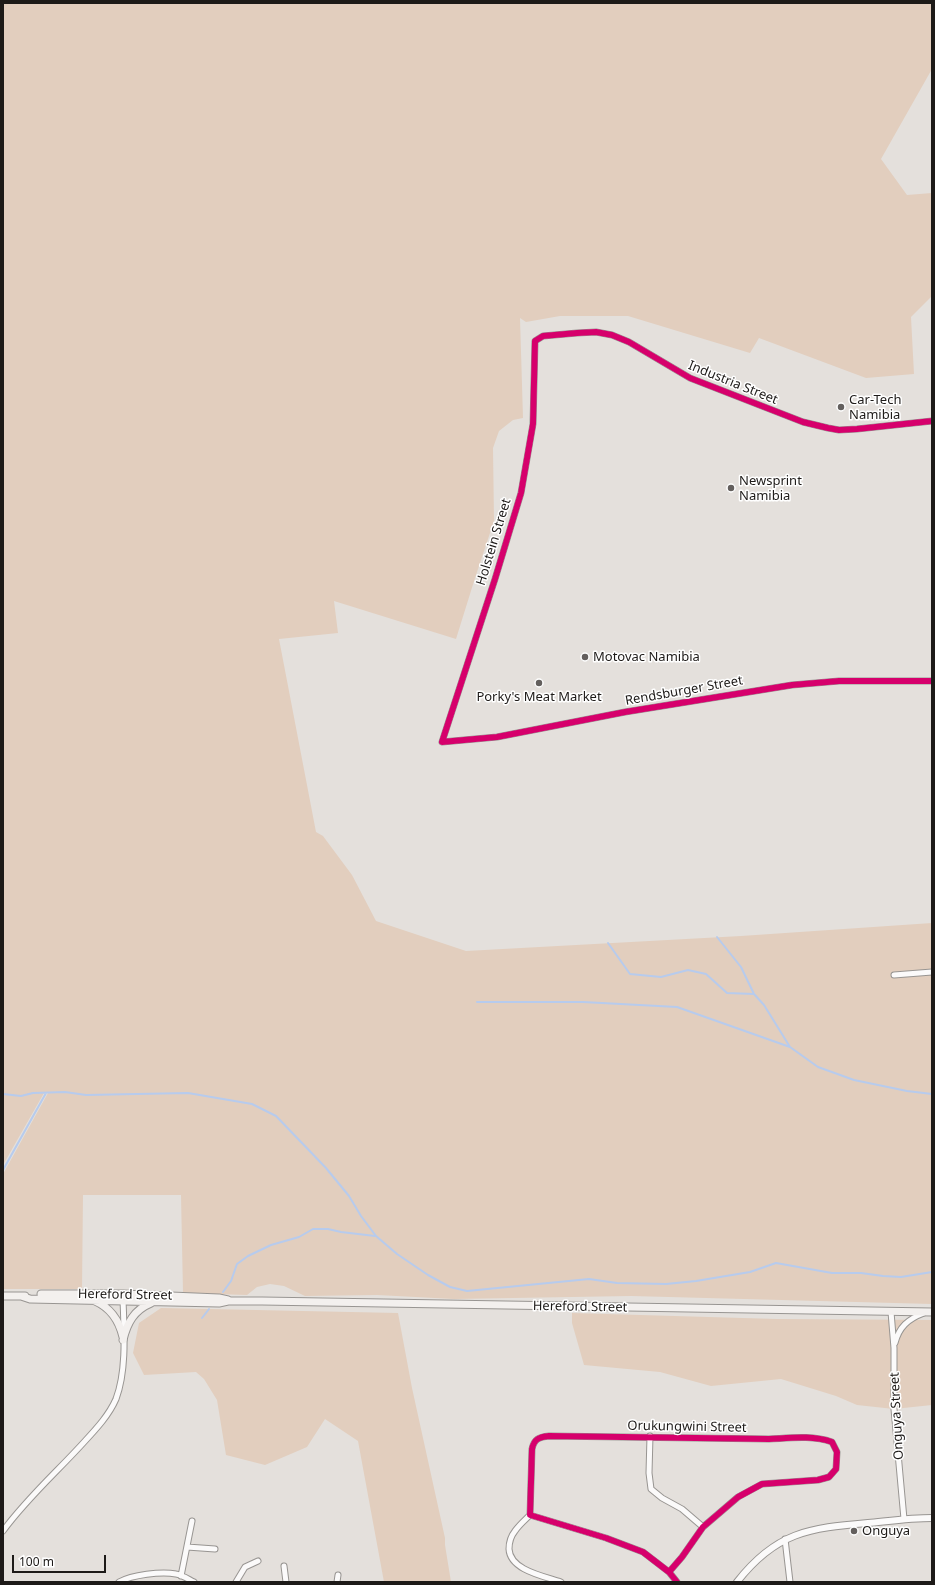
<!DOCTYPE html>
<style>
body{margin:0}
#map{position:relative;width:935px;height:1585px;overflow:hidden;background:#e4e0dc;font-family:"Noto Sans",sans-serif}
canvas{display:block}
.frame{position:absolute;inset:0;border:4px solid #1d1a18;pointer-events:none}
.scale{position:absolute;left:12px;top:1555px;width:94px;height:18px;box-sizing:border-box;border:2px solid #1d1a18;border-top:0;padding-left:5px;font-size:12px;line-height:14px;white-space:nowrap;color:#1d1a18;-webkit-text-stroke:3px #fff;paint-order:stroke}
</style>
<div id="map">
<canvas width="935" height="1585"></canvas>
<div class="frame"></div>
<div class="scale">100 m</div>
</div>
<script>
const g = document.querySelector('canvas').getContext('2d');
g.lineJoin = 'round';
function fill(path, color) { g.fillStyle = color; g.fill(path, 'evenodd'); }
function stroke(path, color, width, dash) { g.strokeStyle = color; g.lineWidth = width; g.lineCap = dash ? 'butt' : 'round'; g.setLineDash(dash || []); g.stroke(path); }
function drawText(font, color, halo, rows, align = 'center') {
  g.font = font + ' "Noto Sans",sans-serif'; g.lineWidth = 3; g.setLineDash([]); g.textBaseline = 'middle'; g.strokeStyle = halo; g.fillStyle = color; for (const [text, x, y, turn = 0] of rows) {
    g.save(); g.translate(x, y); g.rotate((+turn || 0) * Math.PI / 180); g.textAlign = isNaN(turn) ? turn : align; if (halo) g.strokeText(text, 0, 0); g.fillText(text, 0, 0); g.restore();
  }
}
fill(new Path2D(`
 M3,3H932V69L881,159L907,195L932,193V296L911,317L914,374L866,378L759,338L750,353L628,316H560L526,322L520,318L523,418L513,420L499,431L493,448L494,521L475,578L456,639L334,601L338,633L279,639L316,832L323,836L352,875L376,921L466,951L741,936L932,923V1304L631,1296L454,1299L377,1295L305,1296L284,1286L270,1284L257,1287L247,1295L183,1293L181,1195H83L82,1289H3V1174L48,1093H44L3,1165Z
 M161,1308L398,1313L412,1388L445,1538V1545L451,1582H384L358,1441L325,1419L307,1447L265,1465L226,1455L217,1400L204,1379L196,1372L144,1375L133,1353L139,1323Z
 M572,1313L777,1319L932,1320V1405L894,1409L857,1405L836,1396L781,1379L711,1386L660,1372L584,1365L572,1323Z`), '#e2cebe');
stroke(new Path2D(`
 M717,937L741,967L754,994L764,1005L790,1047
 M608,943L630,974L661,977L688,970L706,974L727,993L754,994
 M477,1002H583L677,1007L790,1047L818,1067L854,1080L907,1091L932,1094
 M3,1094L21,1096L33,1093L65,1092L86,1095L188,1093L252,1104L276,1116L326,1168L349,1196L361,1216L376,1236L397,1254L428,1275L450,1287L467,1291L589,1279L617,1283L666,1284L696,1281L750,1272L776,1263L832,1273H861L883,1276L901,1277L932,1272
 M3,1170L46,1093
 M223,1292L231,1281L237,1264L248,1256L271,1245L299,1237L313,1229H328L341,1232L375,1236
 M202,1318L209,1309`), '#b7cbed', 2);
const minor = new Path2D(`
 M932,421L857,429L839,430L828,428L803,422L690,378L629,342L612,335L596,332L577,333L543,336L535,341L533,424L521,493L495,579L442,742L497,737L625,712L792,685L839,681H932
 M894,975L932,972
 M891,1312L894,1348V1409L904,1519
 M895,1343C899,1327 908,1319 924,1313
 M650,1436L649,1473L651,1489L662,1498L682,1509L703,1527
 M530,1515C525,1520 519,1525 515,1531C511,1536 509,1543 509,1549C510,1570 543,1576 561,1582
 M3,1531C27,1498 58,1471 85,1441C97,1428 109,1415 116,1399C127,1370 124,1330 123,1299
 M785,1539L790,1582
 M187,1547L215,1549
 M284,1566L286,1582
 M669,1572L682,1557L703,1527L738,1497L762,1484L818,1480L829,1477L836,1469L837,1452L832,1442C812,1435 790,1438 769,1439L549,1436C539,1437 534,1439 532,1449L530,1515L606,1538L643,1552L669,1572L677,1582
 M181,1576L192,1521
 M119,1582C132,1575 161,1571 176,1574C182,1575 188,1579 194,1582
 M236,1582L245,1567L258,1561
 M337,1582L338,1575`);
const tertiary = new Path2D(`
 M737,1582C776,1532 809,1528 868,1523C889,1521 911,1518 932,1518`);
const secondary = new Path2D(`
 M41,1294H123L219,1298L228,1300
 M3,1296H25
 M21,1296L30,1299L219,1303L228,1301H262L932,1312
 M95,1301C111,1308 119,1320 123,1337
 M123,1340C127,1323 134,1310 151,1303`);
stroke(minor, '#989592', 7);
stroke(tertiary, '#989592', 8);
stroke(secondary, '#989592', 9);
stroke(minor, '#fbfafa', 5);
stroke(tertiary, '#fbfafa', 6);
stroke(secondary, '#f3f0ee', 7);
stroke(new Path2D(`
 M932,421L857,429L839,430L828,428L803,422L690,378L629,342L612,335L596,332L577,333L543,336L535,341L533,424L521,493L495,579L442,742L497,737L625,712L792,685L839,681H932
 M669,1572L682,1557L703,1527L738,1497L762,1484L818,1480L829,1477L836,1469L837,1452L832,1442C812,1435 790,1438 769,1439L549,1436C539,1437 534,1439 532,1449L530,1515L606,1538L643,1552L669,1572L677,1582`), '#d6006c', 6);
for (const [x, y, r, color] of [
 [841,407,4,"#635f5d"],
 [731,488,4,"#635f5d"],
 [585,657,4,"#635f5d"],
 [539,683,4,"#635f5d"],
 [854,1531,4,"#635f5d"]
]) { const dot = new Path2D(); dot.arc(x, y, r, 0, 2 * Math.PI); g.fillStyle = color; g.fill(dot); stroke(dot, '#fff', 1.5); }
drawText('13px', '#1d1a18', '#fff', [
 ["Industria Street",733,383,22],
 ["Holstein Street",494,542,-73],
 ["Rendsburger Street",684,691,-10],
 ["Hereford Street",125,1295,1],
 ["Hereford Street",580,1307,1],
 ["Onguya Street",897,1416,-93],
 ["Orukungwini Street",687,1427,1]
]);
drawText('13px', '#1d1a18', '#fff', [
 ["Car-Tech",849,400],
 ["Namibia",849,415],
 ["Newsprint",739,481],
 ["Namibia",739,496],
 ["Motovac Namibia",593,657],
 ["Porky's Meat Market",539,697,"center"],
 ["Onguya",862,1531]
], 'left');
</script>
